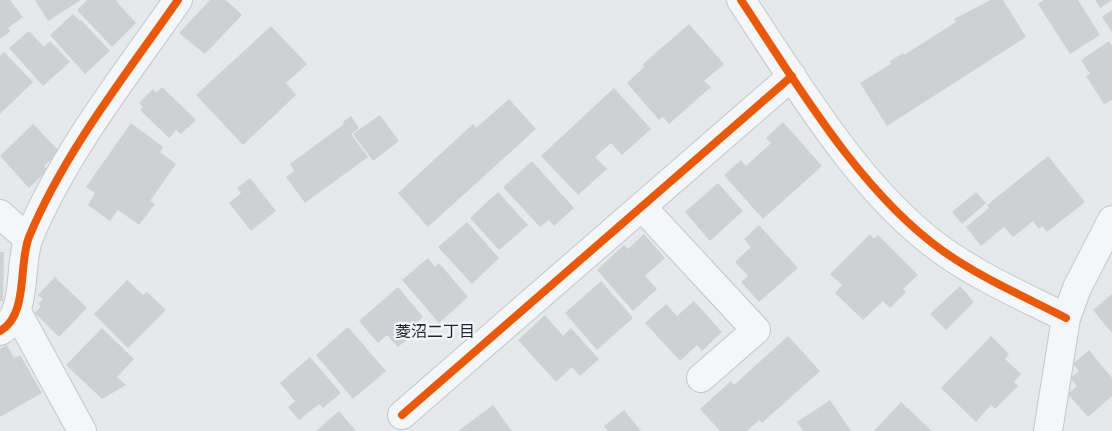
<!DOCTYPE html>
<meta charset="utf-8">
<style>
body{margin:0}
canvas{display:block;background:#e6e8ea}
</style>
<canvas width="1112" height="431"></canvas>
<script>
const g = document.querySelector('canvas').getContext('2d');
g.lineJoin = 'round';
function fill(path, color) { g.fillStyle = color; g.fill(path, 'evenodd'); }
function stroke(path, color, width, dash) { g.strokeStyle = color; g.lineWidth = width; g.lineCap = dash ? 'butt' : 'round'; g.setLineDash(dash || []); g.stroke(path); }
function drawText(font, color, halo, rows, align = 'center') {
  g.font = font + ' "Open Sans","Noto Sans JP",sans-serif'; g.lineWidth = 4.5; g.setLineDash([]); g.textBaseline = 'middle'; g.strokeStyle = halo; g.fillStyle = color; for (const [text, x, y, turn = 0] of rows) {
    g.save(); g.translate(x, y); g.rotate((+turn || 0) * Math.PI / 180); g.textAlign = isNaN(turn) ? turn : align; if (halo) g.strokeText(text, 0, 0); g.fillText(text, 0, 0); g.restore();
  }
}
fill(new Path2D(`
 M0,0H10L23,17L8,28L11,31L0,39Z
 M35,0H81L48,21Z
 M87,0H117L116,1L136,23L112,47L77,10Z
 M210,0H226L242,15L205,54L179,33Z
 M991,0H1003L1026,37L887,126L860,83L891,64L890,61L903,53L904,55L956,22L954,19Z
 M1044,0H1078L1100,35L1070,54L1038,4Z
 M1095,0H1112L1100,8Z
 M1112,10V32L1102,17Z
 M73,14L80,21L81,20L110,51L85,74L50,35Z
 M689,24L724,64L704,81L711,87L669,124L663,117L659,120L627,83L644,67L643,64Z
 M271,26L307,64L286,83L296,95L243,145L196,95Z
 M29,31L44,47L50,41L70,62L43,86L9,48Z
 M1109,41L1112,46V100L1104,104L1086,76L1090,74L1081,60Z
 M4,52L33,82L0,114V56Z
 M162,87L196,120L181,134L176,130L169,138L140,110L143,107L139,103L153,89L156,93Z
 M614,88L651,129L622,155L611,143L595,157L607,169L578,195L541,156Z
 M509,99L536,129L428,227L398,193L473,124L476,128Z
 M380,115L399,141L373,161L353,134Z
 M351,116L359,128L351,134L368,157L305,203L286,177L294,171L290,164L344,124L343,122Z
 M783,122L822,166L763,219L724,175L741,160L746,166L771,143L766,138Z
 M131,123L163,147L160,152L176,164L150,201L155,204L139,225L118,210L110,221L88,205L95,193L86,187Z
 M33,124L60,152L44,166L48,170L29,188L0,156Z
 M1048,156L1085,202L1047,232L1042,226L1039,229L1033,221L1013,237L1004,227L981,246L966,227L989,208L987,205Z
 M532,161L574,208L554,226L549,220L540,227L503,187Z
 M250,178L276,211L251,231L229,203L241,193L237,188Z
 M718,183L743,211L710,241L685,212Z
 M498,192L528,225L499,250L470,218Z
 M976,192L986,203L962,224L952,212Z
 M467,222L499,258L472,284L438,247Z
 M759,225L798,268L759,302L741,282L748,276L735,262L751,247L744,239Z
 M644,234L665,258L645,276L657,289L633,311L597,270L624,245L628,249Z
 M870,234L874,239L878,235L918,275L903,289L906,292L890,308L883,301L863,320L835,293L842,285L830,274Z
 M0,252H4L3,301H0Z
 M428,258L435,267L439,263L468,297L439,323L402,280Z
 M55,277L87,308L59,337L35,313L41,306L38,304L43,299L38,295Z
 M127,280L143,295L147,292L166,310L128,348L94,314Z
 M601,281L633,318L597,350L565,313Z
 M960,286L974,302L946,330L930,314Z
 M398,287L423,317L412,327L416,332L398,347L387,335L378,343L359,321Z
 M1112,294V333L1093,310Z
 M694,301L722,332L702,351L697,345L680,361L645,323L666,304L677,316Z
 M545,315L563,336L571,328L599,359L580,376L572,367L556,382L518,340Z
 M348,327L386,371L353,399L316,355Z
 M102,328L134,359L117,377L126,385L102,399L66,365Z
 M788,336L820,371L762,423L759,420L747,431H720L700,409L731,381L734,385Z
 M991,336L1009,354L1005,359L1021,374L1014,382L1018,386L995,409L991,405L976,422L941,388Z
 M7,345L14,358L20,355L42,393L0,417V349Z
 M1089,350L1112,378V396L1088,417L1068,394L1077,386L1070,378L1079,371L1073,364Z
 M310,357L341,393L323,408L319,404L299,420L288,407L295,401L280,383Z
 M830,400L851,431H803L797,422Z
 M901,402L932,431H874Z
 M493,405L512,431H458Z
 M624,410L641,431H608L604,426Z
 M339,411L356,431H316Z`), '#ced0d3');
const minor = new Path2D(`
 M741,0C797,84 860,192 943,251C981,278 1025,297 1066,318
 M642,207L756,330L701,378
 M0,214L28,239
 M17,312L82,431
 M0,331C29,315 18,264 29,237C65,151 125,76 178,0
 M402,415L792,76
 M1048,431L1066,318L1077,288L1112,220`);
stroke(minor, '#c4c6c8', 30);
stroke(minor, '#f5f6f7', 28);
stroke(new Path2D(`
 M741,0C797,84 860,192 943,251C981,278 1025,297 1066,318
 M0,331C29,315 18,264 29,237C65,151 125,76 178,0
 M402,415L792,76`), '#e8590c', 8);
drawText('16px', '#1d2536', '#f4f6f9', [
 ["菱沼二丁目",435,332]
]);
</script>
